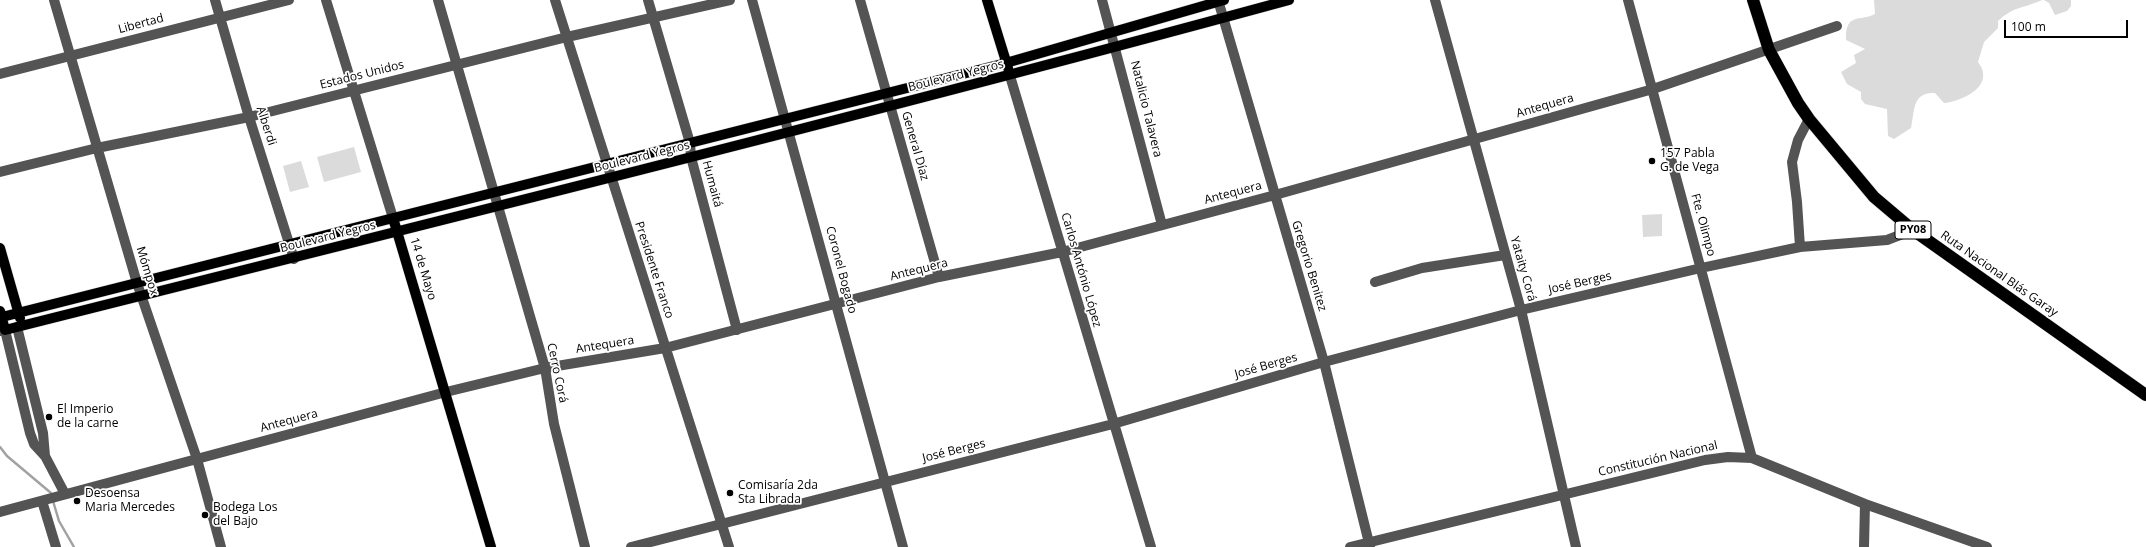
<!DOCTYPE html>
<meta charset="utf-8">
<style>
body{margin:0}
#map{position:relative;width:2146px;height:547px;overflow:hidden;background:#fff;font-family:"Open Sans",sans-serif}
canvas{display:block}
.scale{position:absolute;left:2004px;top:20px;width:124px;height:18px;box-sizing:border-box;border:2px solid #000;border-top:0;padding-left:5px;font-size:12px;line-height:14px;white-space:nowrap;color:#000;-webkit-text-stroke:3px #fff;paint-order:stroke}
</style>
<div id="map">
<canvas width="2146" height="547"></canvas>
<div class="scale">100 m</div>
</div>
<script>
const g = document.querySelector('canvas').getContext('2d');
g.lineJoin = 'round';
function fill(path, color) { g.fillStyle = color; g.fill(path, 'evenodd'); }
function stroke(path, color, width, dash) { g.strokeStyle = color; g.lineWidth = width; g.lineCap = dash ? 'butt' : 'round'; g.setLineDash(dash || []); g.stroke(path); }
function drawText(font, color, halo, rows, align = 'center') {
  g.font = font + ' "Open Sans",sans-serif'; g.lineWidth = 3.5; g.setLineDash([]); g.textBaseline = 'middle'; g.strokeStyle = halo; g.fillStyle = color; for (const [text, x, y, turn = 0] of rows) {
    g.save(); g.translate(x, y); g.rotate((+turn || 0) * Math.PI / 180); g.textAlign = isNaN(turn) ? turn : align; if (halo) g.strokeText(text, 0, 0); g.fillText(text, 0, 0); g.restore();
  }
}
fill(new Path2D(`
 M1874,0H2042C2025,8 2014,6 1998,21V28L1984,42L1978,62C1980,65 1983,69 1983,73C1986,91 1957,102 1944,103L1935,93C1912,92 1915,110 1911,128L1894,139L1888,136L1887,109L1865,104L1861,99V92L1847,84L1841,72L1856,63L1854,55L1865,49L1846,40C1845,12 1860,22 1875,14Z
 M2044,0H2071V6L2067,11L2055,15L2049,3Z
 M354,147L361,172L324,182L317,157Z
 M301,161L309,187L290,192L283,166Z
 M1662,214V236L1643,237L1642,215Z`), '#dbdbdb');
stroke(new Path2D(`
 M0,447L7,456L51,493V496
 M53,501L59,521L74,547`), '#a2a2a2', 2.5);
const major = new Path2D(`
 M987,0L1008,68
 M393,218L491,547
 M0,248L20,318
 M0,311L5,330L17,327C442,220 867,115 1289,0
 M2,317L1006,63L1224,0`);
const highway = new Path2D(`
 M1753,0L1769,50L1798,103L1809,119L1874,197L1913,230L2146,395`);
stroke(major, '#dbdbdb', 11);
stroke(highway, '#dbdbdb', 13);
stroke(new Path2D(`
 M54,0L137,283L197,459L221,547
 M215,0L249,117L294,259
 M326,0L393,218
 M438,0L545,368L554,424L585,547
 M555,0L729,547
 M648,0L690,143L691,157L737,330
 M752,0L903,547
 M860,0L939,277
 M1102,0L1162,225
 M1218,0L1324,362L1370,547
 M1435,0L1521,310L1576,547
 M1628,0L1752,458
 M0,74L289,0
 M1010,76L1151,547
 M0,172L97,148L249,117L567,37L730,0
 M1800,247L1797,202L1792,162L1798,140L1809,119
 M1375,282L1422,268L1505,255
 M17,327L43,433L45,456
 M0,331L5,330L30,433L34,444L45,456L65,494
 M42,501L56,547
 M0,512L446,392L545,368L665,348L939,277L1062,252L1275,195L1653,89L1837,26
 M631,547L1113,424L1324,362L1521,310L1701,268L1800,247L1887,240L1913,230
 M1350,547L1705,460L1728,457L1752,458L1865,504L1987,547
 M1864,547L1865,504`), '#545454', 10);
stroke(major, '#000', 10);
stroke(highway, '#000', 12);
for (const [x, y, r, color] of [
 [1652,161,4,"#000"],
 [49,417,4,"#000"],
 [730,493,4,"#000"],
 [77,501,4,"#000"],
 [205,515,4,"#000"]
]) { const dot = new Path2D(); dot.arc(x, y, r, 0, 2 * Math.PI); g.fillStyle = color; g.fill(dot); stroke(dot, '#fff', 1.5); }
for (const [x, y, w] of [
 [1913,230,36]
]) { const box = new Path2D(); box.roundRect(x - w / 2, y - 9, w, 18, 3); g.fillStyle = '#fff'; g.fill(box); stroke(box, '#000', 1); }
drawText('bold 11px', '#000', null, [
 ["PY08",1913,230]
]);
drawText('12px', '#000', '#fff', [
 ["Libertad",141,24,-15],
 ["Estados Unidos",362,75,-14],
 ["Boulevard Yegros",956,76,-14],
 ["Antequera",1545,106,-16],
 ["Natalicio Talavera",1146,109,76],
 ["Alberdi",266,126,72],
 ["General Díaz",915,146,74],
 ["Boulevard Yegros",642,157,-14],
 ["Humaitá",712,184,75],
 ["Antequera",1233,193,-15],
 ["Fte. Olimpo",1703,225,75],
 ["Boulevard Yegros",328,237,-14],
 ["Gregorio Benitez",1309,266,73],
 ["14 de Mayo",423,269,73],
 ["Yataity Corá",1523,269,74],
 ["Presidente Franco",654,270,72],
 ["Coronel Bogado",841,270,75],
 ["Antequera",919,270,-14],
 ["Carlos António López",1081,270,74],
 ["Mómpox",147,271,73],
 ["Ruta Nacional Blás Garay",1999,274,35],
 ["José Berges",1580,283,-13],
 ["Antequera",605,345,-9],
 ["José Berges",1266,366,-16],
 ["Cerro Corá",557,373,78],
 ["Antequera",289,421,-15],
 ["José Berges",954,451,-14],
 ["Constitución Nacional",1658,459,-13]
]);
drawText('12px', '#000', '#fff', [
 ["157 Pabla",1660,154],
 ["G. de Vega",1660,168],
 ["El Imperio",57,410],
 ["de la carne",57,424],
 ["Comisaría 2da",738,486],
 ["Sta Librada",738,500],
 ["Desoensa",85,494],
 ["Maria Mercedes",85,508],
 ["Bodega Los",213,508],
 ["del Bajo",213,522]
], 'left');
</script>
